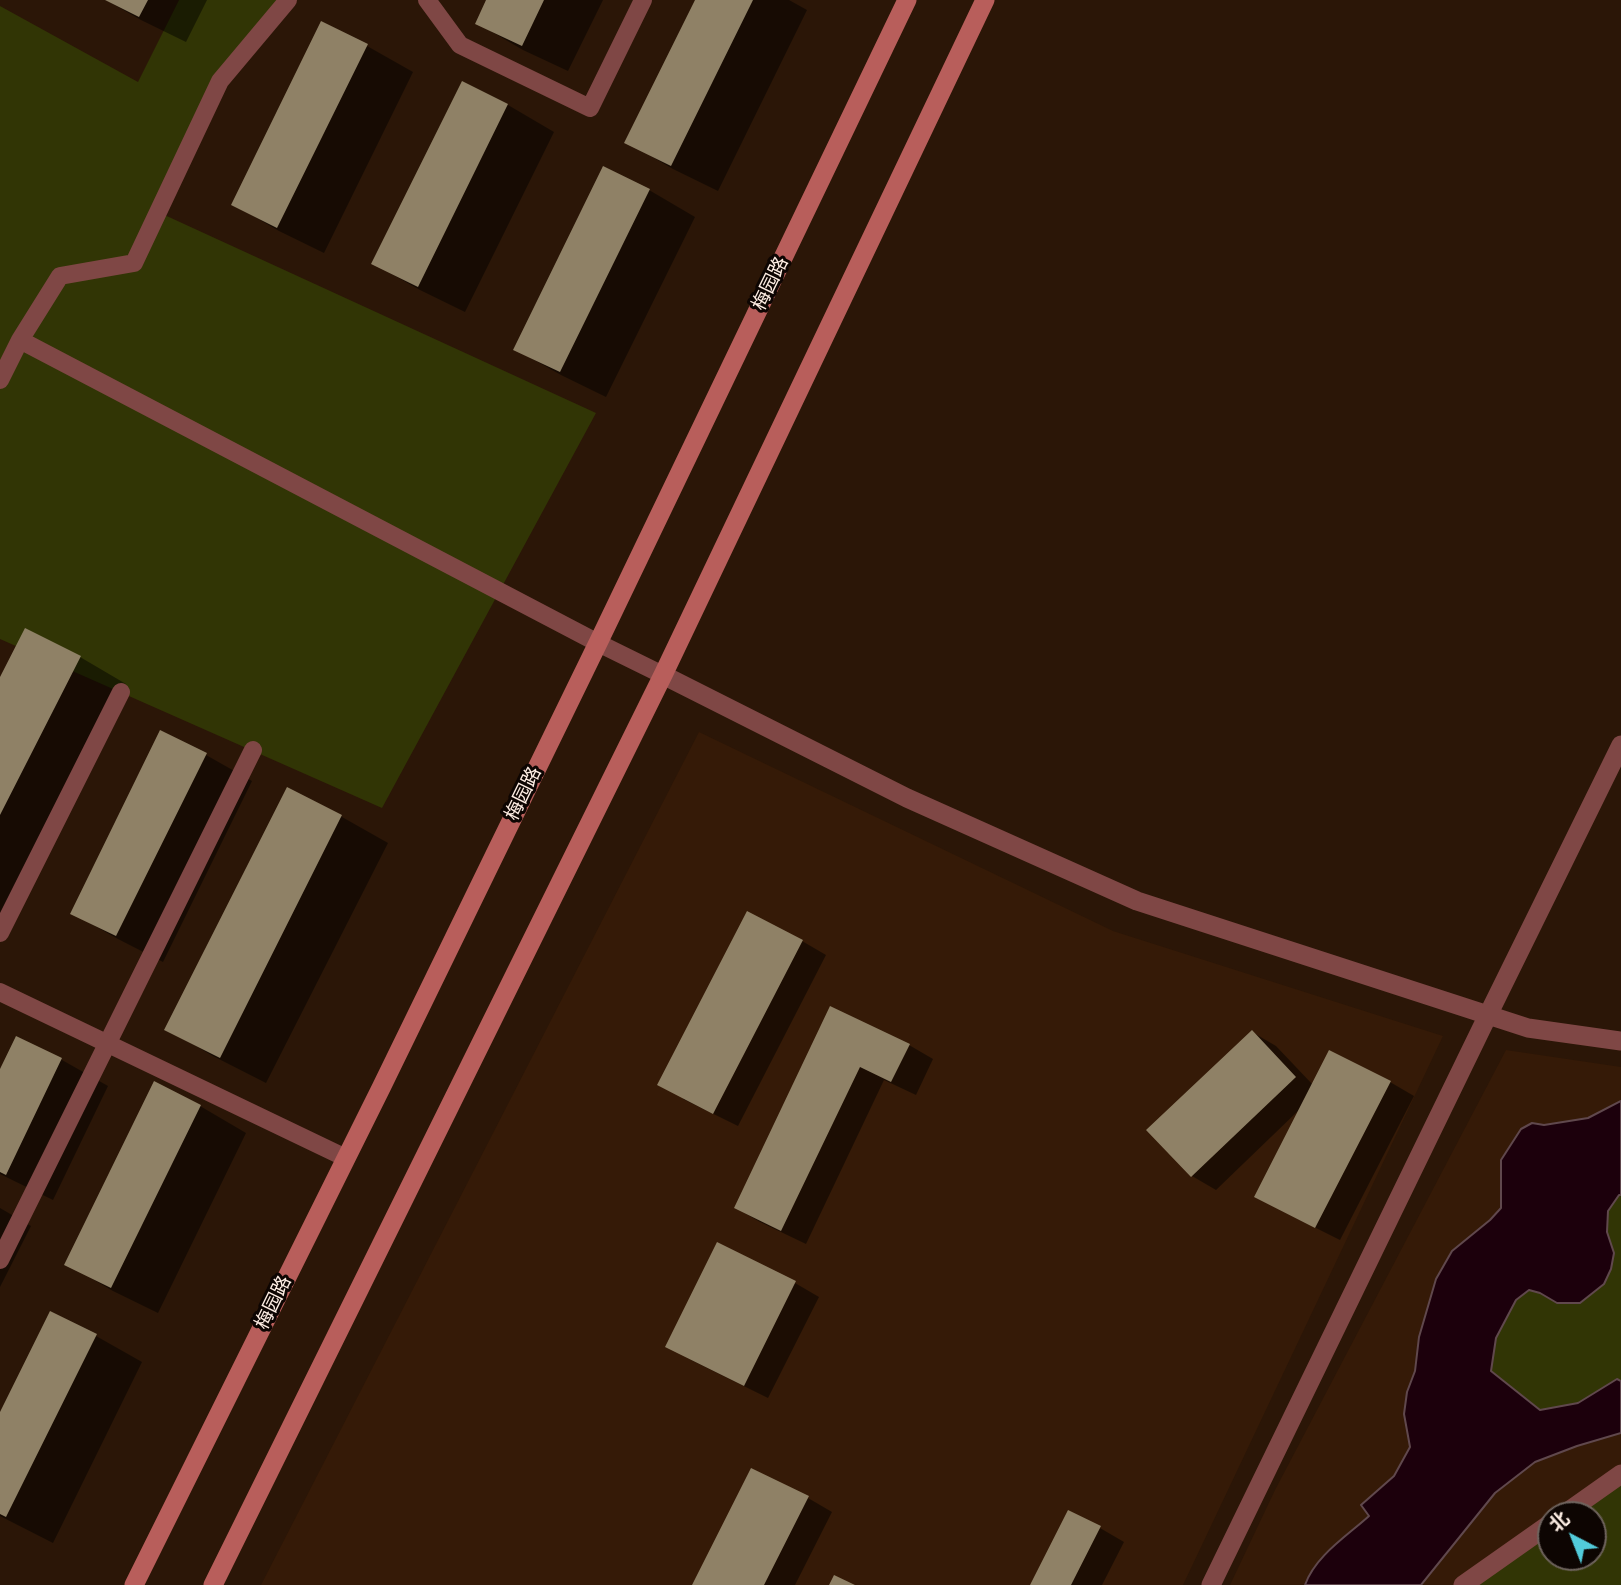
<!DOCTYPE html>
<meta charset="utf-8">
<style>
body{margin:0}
#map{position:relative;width:1621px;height:1585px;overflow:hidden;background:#2b1607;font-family:Signika,"Noto Sans SC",sans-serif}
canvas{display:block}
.north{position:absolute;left:1537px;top:1501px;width:70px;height:70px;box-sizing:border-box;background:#0d0502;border:2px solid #6e635d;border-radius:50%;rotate:318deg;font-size:19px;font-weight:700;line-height:28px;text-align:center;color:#ffefe5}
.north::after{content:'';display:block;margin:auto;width:24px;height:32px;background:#52cbda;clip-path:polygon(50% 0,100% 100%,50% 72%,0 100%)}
</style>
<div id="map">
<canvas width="1621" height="1585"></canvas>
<div class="north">北</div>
</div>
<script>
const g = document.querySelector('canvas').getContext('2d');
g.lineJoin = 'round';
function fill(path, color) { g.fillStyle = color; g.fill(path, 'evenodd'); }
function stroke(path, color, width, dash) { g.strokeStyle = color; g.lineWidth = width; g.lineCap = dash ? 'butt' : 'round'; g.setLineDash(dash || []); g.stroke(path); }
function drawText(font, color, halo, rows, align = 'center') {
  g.font = font + ' Signika,"Noto Sans SC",sans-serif'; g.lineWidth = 6; g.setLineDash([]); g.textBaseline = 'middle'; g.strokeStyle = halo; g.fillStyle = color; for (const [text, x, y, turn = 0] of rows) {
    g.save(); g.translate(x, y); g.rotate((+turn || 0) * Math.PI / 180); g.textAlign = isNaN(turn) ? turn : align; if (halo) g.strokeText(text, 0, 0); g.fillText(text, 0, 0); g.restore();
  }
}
fill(new Path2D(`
 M699,732L1113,931L1443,1036L1183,1585H261Z
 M1506,1050L1621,1067V1585H1230L1275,1490ZM1551,1515H1593V1557H1551Z`), '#351a07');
fill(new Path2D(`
 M179,0H288L220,81L158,212L596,413L382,808L0,639V6L138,82Z
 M1619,1195H1621V1381L1617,1380L1578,1403L1539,1410L1491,1371L1496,1338L1516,1300L1529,1290L1540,1293L1557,1303H1580L1604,1284L1614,1253L1607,1232L1608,1211Z
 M1621,1474V1585H1463L1551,1523V1557H1593V1515H1563Z`), '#313505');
const water = new Path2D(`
 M1621,1101V1195H1619L1608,1211L1607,1232L1614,1253L1611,1269L1604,1284L1580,1303H1557L1540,1293L1529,1290L1516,1300L1496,1338L1491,1371L1540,1410L1578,1403L1617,1379L1621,1381V1433L1577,1446L1535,1462L1495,1493L1421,1585H1305C1315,1556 1347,1536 1369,1516L1361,1505L1394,1476L1410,1447L1404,1414L1407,1392L1415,1371L1419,1337L1436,1279L1452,1251L1490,1220L1501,1208V1160L1521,1129L1532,1123L1544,1125L1588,1118Z`);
fill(water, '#1c000c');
stroke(water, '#60484d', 2);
fill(new Path2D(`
 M106,0H207L186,42L141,20Z
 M488,0H603L568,71L523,50L477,23Z
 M697,0H789L807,10L718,191L673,169L627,142Z
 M367,46L413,72L324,253L279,231L233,204Z
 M462,83L508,105L554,132L465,312L420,290L374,264Z
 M649,190L695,217L606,397L561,375L515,349Z
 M80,657L126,684L5,923L0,921V681Z
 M206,755L252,781L163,962L118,939L72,913Z
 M288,790L342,817L388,843L266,1083L213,1056L167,1029Z
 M802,941L826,955L738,1126L683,1099Z
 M831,1008L909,1045L933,1059L916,1095L884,1080L806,1244L760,1222L736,1208Z
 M1252,1032L1276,1046L1313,1085L1390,1082L1414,1096L1340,1240L1280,1210L1299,1110L1216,1190L1192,1176Z
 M16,1039L62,1060L108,1086L53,1200L0,1174V1073Z
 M200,1106L246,1133L158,1313L113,1291L67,1264Z
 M0,1208L31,1226L0,1287Z
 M718,1244L795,1283L819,1297L768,1398L691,1360L667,1346Z
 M96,1336L142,1362L53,1543L0,1516V1416Z
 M808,1498L832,1512L795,1585H694Z
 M1100,1528L1124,1542L1102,1585H1032Z`), '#0007');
fill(new Path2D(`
 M105,0H148L139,17Z
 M486,0H544L522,46L475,24Z
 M695,0H753L671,166L624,143Z
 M321,21L368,44L277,228L231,205Z
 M462,81L508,104L418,287L371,264Z
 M603,166L650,189L560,372L513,350Z
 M25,628L81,656L0,815V677Z
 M160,730L207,753L116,936L70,914Z
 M287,787L342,815L220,1058L164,1030Z
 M747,911L803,940L713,1114L657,1085Z
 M830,1006L910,1044L891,1082L860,1067L781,1231L734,1208Z
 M1252,1030L1296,1077L1191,1177L1146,1130Z
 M16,1036L62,1058L6,1175L0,1172V1069Z
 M1329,1050L1391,1081L1315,1228L1254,1197Z
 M154,1081L201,1105L111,1288L64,1265Z
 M717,1242L796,1281L744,1386L665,1347Z
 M50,1311L97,1334L6,1517L0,1514V1412Z
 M751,1468L809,1496L764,1585H692Z
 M1068,1510L1101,1526L1071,1585H1030Z
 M834,1575L855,1585H829Z`), '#8f8166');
stroke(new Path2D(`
 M288,0L220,81L134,263L60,276L20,340L598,643L663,675
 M427,0L460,45L590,108L643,0
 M0,380L20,340
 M0,933L121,692
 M0,992L346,1158
 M0,1260L253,750`), '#7f4745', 18);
stroke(new Path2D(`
 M1563,1515L1621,1474
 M1463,1585L1551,1523`), '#7f4745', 19);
stroke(new Path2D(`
 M663,675L907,798L1137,901L1528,1028L1621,1041
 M1211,1585L1488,1015L1621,745`), '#7f4745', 19);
stroke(new Path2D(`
 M134,1585L381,1088L598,643L907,0
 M213,1585L663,675L985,0`), '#b85e5b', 19);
drawText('19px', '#ffefe5', '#0d0502', [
 ["梅园路",771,284,-64],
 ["梅园路",524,794,-64],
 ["梅园路",274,1303,-64]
]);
</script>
